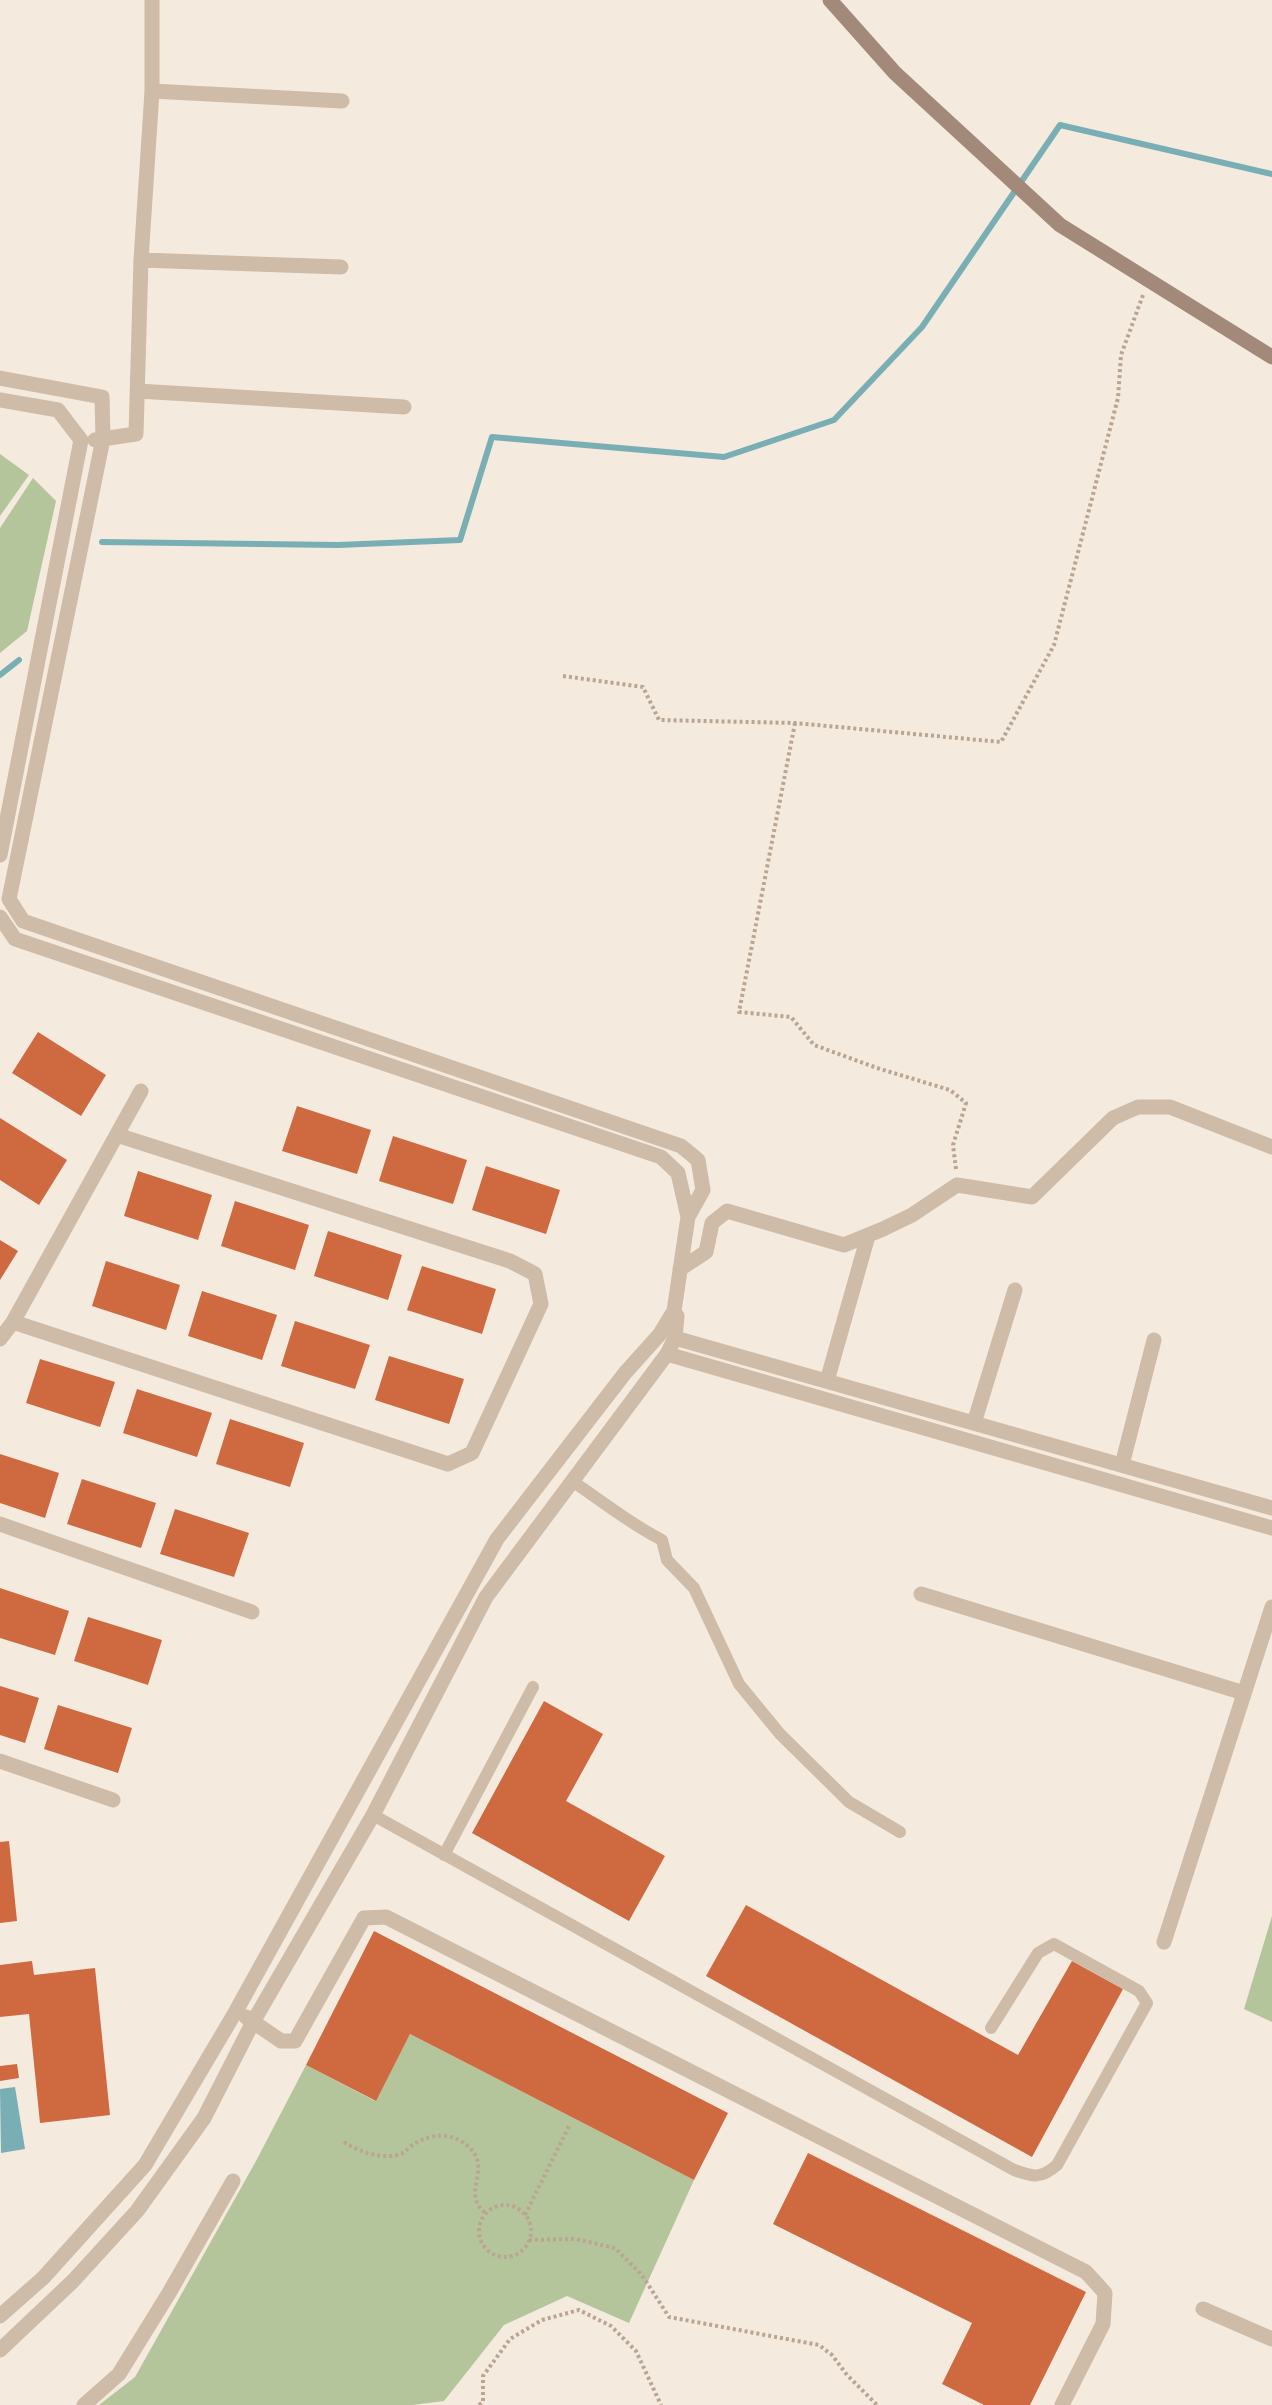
<!DOCTYPE html>
<style>
body{margin:0}
canvas{display:block;background:#f4eadd}
</style>
<canvas width="1272" height="2405"></canvas>
<script>
const g = document.querySelector('canvas').getContext('2d');
g.lineJoin = 'round';
function fill(path, color) { g.fillStyle = color; g.fill(path, 'evenodd'); }
function stroke(path, color, width, dash) { g.strokeStyle = color; g.lineWidth = width; g.lineCap = dash ? 'butt' : 'round'; g.setLineDash(dash || []); g.stroke(path); }
fill(new Path2D(`
 M0,454L29,475L0,516Z
 M33,478L56,501L27,631L0,653V528Z
 M1272,1916V2022L1244,2009Z
 M410,2034L694,2180L629,2323L567,2296L504,2325L444,2401L412,2405H99L135,2377L256,2161L306,2065L375,2101Z`), '#b5c59b');
fill(new Path2D(`
 M15,2087L25,2149L1,2153L0,2089Z`), '#79afb4');
stroke(new Path2D(`
 M102,542L338,545L460,540L492,437L724,457L834,420L922,327L1060,125L1272,174
 M0,675L19,660`), '#79afb4', 6);
fill(new Path2D(`
 M38,1032L106,1075L81,1116L12,1073Z
 M297,1106L371,1130L357,1174L282,1151Z
 M0,1118L67,1160L39,1205L0,1180Z
 M393,1136L467,1160L453,1204L379,1181Z
 M486,1166L560,1190L546,1234L472,1210Z
 M138,1171L212,1195L198,1240L124,1216Z
 M235,1201L309,1225L295,1270L221,1246Z
 M328,1231L402,1255L388,1300L314,1276Z
 M0,1240L18,1251L0,1280Z
 M106,1261L180,1285L166,1330L92,1306Z
 M422,1266L496,1289L482,1334L407,1310Z
 M202,1291L277,1315L262,1360L188,1336Z
 M295,1321L370,1345L355,1389L281,1366Z
 M389,1356L464,1379L449,1424L375,1400Z
 M40,1359L115,1382L100,1427L26,1403Z
 M137,1389L212,1413L197,1457L123,1433Z
 M230,1419L304,1443L290,1487L216,1464Z
 M0,1454L59,1473L45,1518L0,1503Z
 M82,1479L156,1503L141,1548L67,1524Z
 M175,1509L249,1533L234,1577L160,1554Z
 M0,1588L69,1611L55,1655L0,1638Z
 M88,1617L162,1640L148,1685L74,1661Z
 M0,1686L39,1698L25,1743L0,1735Z
 M544,1701L603,1734L566,1801L665,1856L629,1921L472,1833Z
 M58,1705L132,1728L118,1773L44,1749Z
 M9,1841L17,1921L0,1923V1842Z
 M746,1905L1018,2055L1072,1961L1123,1989L1032,2157L706,1976Z
 M374,1931L728,2113L694,2180L410,2034L376,2101L306,2065Z
 M32,1961L34,1975L95,1968L110,2115L40,2123L29,2014L0,2017V1965Z
 M17,2064L19,2078L0,2081V2066Z
 M808,2153L1086,2292L1030,2405H984L942,2384L972,2323L773,2224Z`), '#cf6940');
stroke(new Path2D(`
 M563,676L643,687L659,720L795,723L1001,742L1054,645L1118,398L1121,355L1143,295
 M795,723L739,1012L791,1017L814,1045L877,1068L950,1090L966,1103L953,1145L956,1169
 M344,2142C360,2152 381,2160 400,2154C405,2153 407,2149 411,2146C425,2136 443,2132 459,2140C501,2164 456,2193 487,2214
 M479 2231a26 26 0 1 1 52 0a26 26 0 1 1-52 0Z
 M525,2215L570,2124
 M529,2240L575,2239L615,2248L642,2275L669,2317L819,2345L832,2355L847,2375L877,2405
 M479,2405L483,2402V2376L510,2339L542,2320L579,2310L611,2326L636,2351L661,2405`), '#baa592', 4, [3, 3]);
stroke(new Path2D(`
 M572,1481C602,1501 630,1524 662,1540L667,1560L694,1588L739,1684L780,1734L849,1802L900,1832
 M373,1815L1014,2170C1033,2177 1041,2179 1057,2165L1147,2003L1139,1991L1054,1944L1038,1953L991,2028
 M444,1855L533,1687`), '#cebba8', 12);
stroke(new Path2D(`
 M152,91L342,101
 M141,260L341,267
 M0,378L102,397L103,439L9,899L23,921L681,1146L698,1160L703,1190L688,1217L674,1311L677,1316L675,1338L667,1354L486,1597L373,1815L253,2022L204,2118L137,2211L73,2281L0,2350
 M138,391L404,407
 M0,400L58,410L81,440L0,855
 M95,440L136,434L141,260L152,91V0
 M0,917L15,939L661,1157L678,1173L688,1217
 M680,1269L706,1252L712,1223L727,1211L844,1245L883,1229L912,1215L957,1185L1032,1197L1113,1118L1138,1107H1170L1272,1147
 M13,1322L448,1464L472,1453L541,1304L535,1274L510,1261L117,1135
 M675,1338L1272,1508
 M0,1339L13,1322L141,1091
 M667,1354L1272,1528
 M827,1381L868,1236
 M974,1423L1015,1290
 M1122,1465L1154,1340
 M0,1524L252,1612
 M921,1594L1244,1693
 M0,1761L113,1800
 M1164,1942L1272,1607
 M246,2017L281,2041H295L364,1918L386,1917L1086,2272L1105,2293L1103,2324L1062,2405
 M1203,2309L1272,2339
 M0,2316L43,2278L145,2165L236,2011L497,1539L625,1373L660,1334L674,1311
 M84,2405L119,2374L169,2293L233,2181`), '#cebba8', 15);
stroke(new Path2D(`
 M830,0L895,73L1060,225L1272,357`), '#a28979', 15);
</script>
